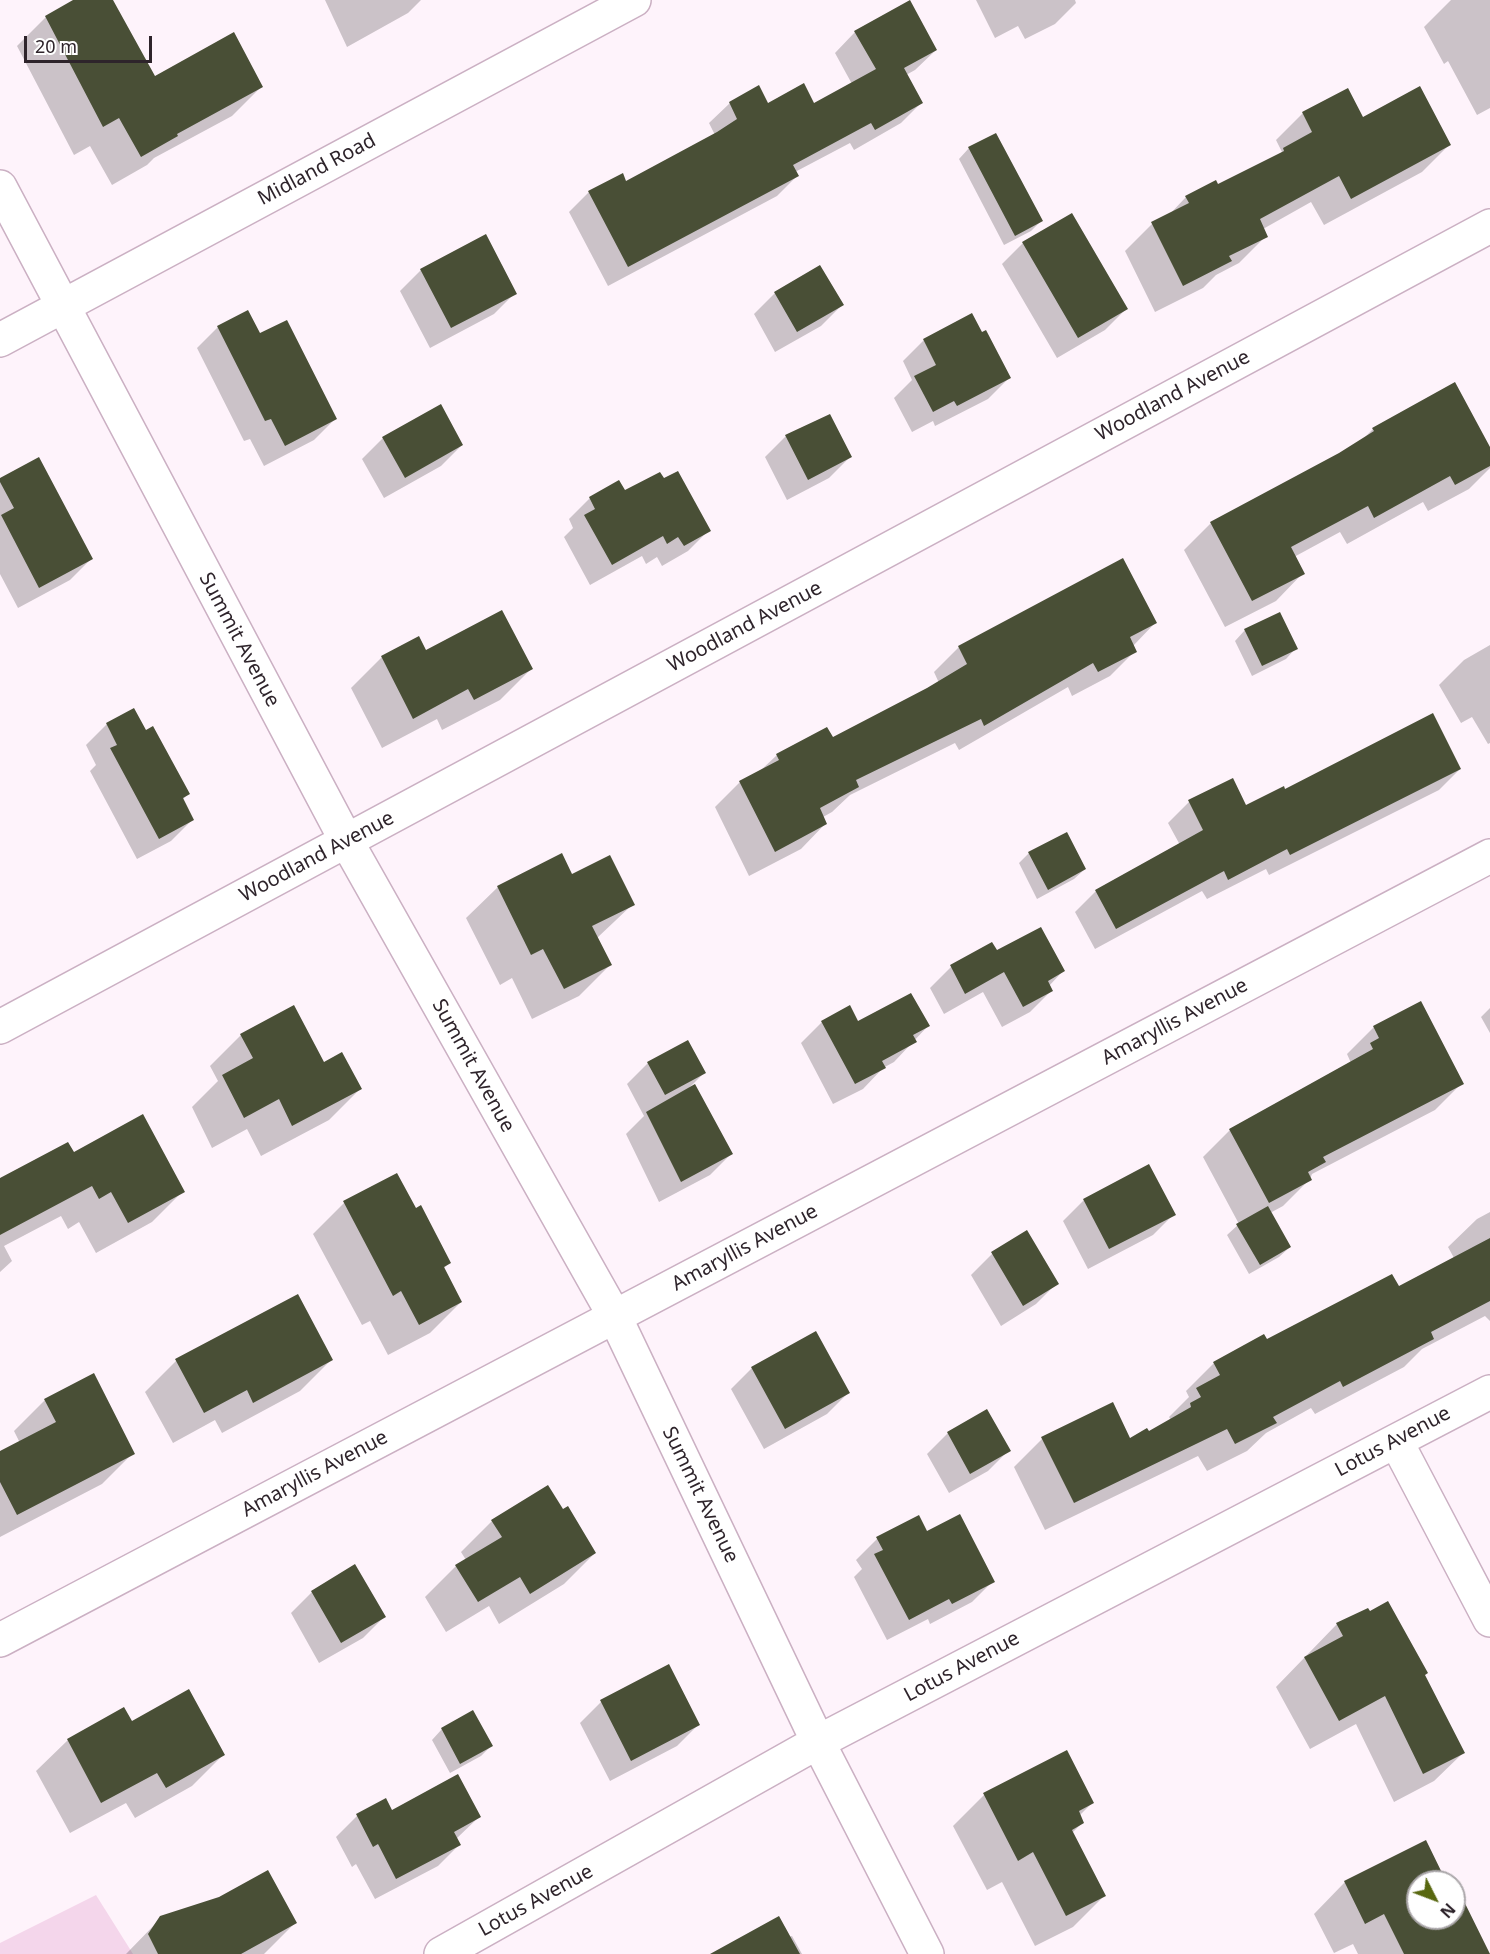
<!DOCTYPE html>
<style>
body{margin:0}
#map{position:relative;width:1490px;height:1954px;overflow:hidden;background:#fef3fb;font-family:"Noto Sans",sans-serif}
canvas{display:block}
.north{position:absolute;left:1406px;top:1870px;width:60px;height:60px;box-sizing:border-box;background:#fff;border:2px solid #aba7aa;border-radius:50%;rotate:132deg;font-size:16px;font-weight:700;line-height:24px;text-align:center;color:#2e242b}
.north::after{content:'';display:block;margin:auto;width:21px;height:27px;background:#586710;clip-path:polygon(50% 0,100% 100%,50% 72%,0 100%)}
.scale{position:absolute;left:24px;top:36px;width:128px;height:27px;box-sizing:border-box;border:3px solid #2e242b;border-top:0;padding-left:8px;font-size:18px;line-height:21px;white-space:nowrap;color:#2e242b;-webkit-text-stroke:4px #fff;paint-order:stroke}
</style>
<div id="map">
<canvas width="1490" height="1954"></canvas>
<div class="north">N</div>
<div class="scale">20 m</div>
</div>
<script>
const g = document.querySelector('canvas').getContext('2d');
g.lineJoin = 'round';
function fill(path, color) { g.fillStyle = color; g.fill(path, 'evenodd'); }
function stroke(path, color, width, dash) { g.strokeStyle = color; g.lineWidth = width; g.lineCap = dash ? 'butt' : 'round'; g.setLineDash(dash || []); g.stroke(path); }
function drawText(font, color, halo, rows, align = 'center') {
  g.font = font + ' "Noto Sans",sans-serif'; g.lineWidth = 6; g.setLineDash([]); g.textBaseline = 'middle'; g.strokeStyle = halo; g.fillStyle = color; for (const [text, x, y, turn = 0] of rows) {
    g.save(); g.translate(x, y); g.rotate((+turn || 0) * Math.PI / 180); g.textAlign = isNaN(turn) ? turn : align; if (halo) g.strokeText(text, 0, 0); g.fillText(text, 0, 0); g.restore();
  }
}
fill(new Path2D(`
 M96,1895L133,1954H0V1943Z`), '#f4d6eb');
fill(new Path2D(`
 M76,0H111L154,78L261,87L232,116L154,158L147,165L112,185L90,146L74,155L17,46L46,17Z
 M325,0H421L408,13L347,47Z
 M976,0H1075L1076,3L1055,24L1025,39L1018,26L995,38Z
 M1451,0H1490V108L1477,115L1448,61L1444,64L1424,27Z
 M855,32L936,50L915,70L906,75L921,103L901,123L854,150L850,143L795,172L797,176L777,196L608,286L569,212L589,192L626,183L715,135L709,123L730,103L814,105L852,84L835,53Z
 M1303,113L1362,119L1449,145L1422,172L1324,225L1311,202L1263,229L1266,236L1239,263L1216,275L1203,288L1155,312L1125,251L1152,224L1168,216L1186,197L1217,186L1277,156L1282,152L1276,140Z
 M969,148L1041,221L1031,231L1004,245L959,159Z
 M1023,243L1126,309L1105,330L1057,358L1002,264Z
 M421,270L515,293L494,314L430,348L400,291Z
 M775,293L842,305L821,326L775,352L754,314Z
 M218,327L260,335L335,419L314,440L264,466L250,439L244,441L197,348Z
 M924,340L1009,378L988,399L935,426L933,421L912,432L894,398L912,380L903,361Z
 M1373,429L1490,451V468L1469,489L1428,511L1423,502L1347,544L1340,532L1294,557L1303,573L1276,601L1225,627L1184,550L1211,523L1339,454L1362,440Z
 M786,436L850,457L829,478L787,500L765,457Z
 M383,438L462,445L441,466L384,498L362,459Z
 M0,480L91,559L70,580L18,608L0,574Z
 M624,492L709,530L688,551L662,566L657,557L646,564L642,556L590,585L564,537L573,528L569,519L590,498Z
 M1155,623L1133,646L1135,651L1110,676L1072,696L1068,687L959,750L955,743L850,795L832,812L823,817L826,823L801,849L749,876L715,807L740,782L760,771L777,755L832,739L939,683L934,672L959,647Z
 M1245,630L1296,648L1286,659L1252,676L1235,641Z
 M418,638L425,652L531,669L500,700L442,730L437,719L382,748L351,688L382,657Z
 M1490,645V743L1488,744L1472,717L1461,723L1439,685L1464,660Z
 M107,724L145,732L188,794L182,800L192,820L171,841L137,859L90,771L96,765L86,745Z
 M1460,769L1439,790L1269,875L1266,869L1207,899L1202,891L1095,949L1075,912L1096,891L1180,845L1168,823L1189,802L1245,807L1285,791Z
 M1029,853L1085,869L1074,879L1037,899L1019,863Z
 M572,876L633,904L597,938L610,965L579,996L532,1019L512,978L500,985L466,918L498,887Z
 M992,944L997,952L1063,971L1049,986L1051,991L1030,1012L1002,1027L983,992L944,1014L930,988L951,967Z
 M1490,1008V1033L1481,1017Z
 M822,1022L858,1023L928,1026L894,1062L883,1068L863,1089L833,1104L801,1043Z
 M1374,1027L1462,1083L1435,1110L1312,1174L1310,1179L1283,1206L1270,1213L1290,1247L1279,1257L1249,1274L1227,1235L1239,1224L1203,1157L1230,1130L1351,1063L1347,1054Z
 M241,1035L323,1064L360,1089L329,1120L261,1156L247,1129L212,1148L192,1107L218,1081L210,1066Z
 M648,1063L704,1073L688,1089L731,1154L710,1175L659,1202L626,1134L644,1116L627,1084Z
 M73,1154L183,1191L152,1222L96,1253L79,1222L68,1229L61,1216L4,1246L12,1261L0,1272V1180Z
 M1084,1200L1174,1214L1153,1235L1088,1269L1063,1221Z
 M344,1203L415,1210L450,1262L443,1269L461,1302L430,1333L388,1355L370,1321L362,1325L313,1234Z
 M1490,1212V1321L1485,1316L1422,1349L1404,1367L1315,1414L1311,1408L1266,1433L1247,1451L1207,1471L1198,1456L1045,1530L1014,1467L1042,1439L1130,1440L1149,1433L1171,1420L1169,1417L1189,1397L1186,1391L1214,1363L1398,1288L1454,1258L1448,1247L1477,1219Z
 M1026,1232L1057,1283L1036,1304L1001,1326L971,1275L992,1254Z
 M815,1333L848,1393L827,1414L764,1449L731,1389L752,1368Z
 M331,1360L300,1391L222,1433L215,1420L173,1443L145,1392L176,1361Z
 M45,1400L133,1453L102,1484L0,1537V1453L20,1443L14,1431Z
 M948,1433L1009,1450L988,1471L949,1493L927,1454Z
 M562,1511L595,1553L564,1584L499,1624L489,1606L446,1632L425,1597L456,1566L466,1560L461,1552L492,1521Z
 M927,1533L993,1581L972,1602L930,1624L928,1619L887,1640L854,1577L862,1569L856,1560L877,1539Z
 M312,1592L384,1617L363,1638L319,1663L291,1613Z
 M1367,1610L1423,1675L1463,1753L1434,1781L1394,1802L1356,1724L1310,1749L1276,1687L1337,1624Z
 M668,1666L698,1725L677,1746L610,1781L580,1723L601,1702Z
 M123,1709L131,1723L223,1755L192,1786L135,1818L126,1803L70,1833L36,1771L68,1740Z
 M442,1729L491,1746L481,1756L450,1773L432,1740Z
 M1066,1752L1092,1803L1079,1816L1082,1823L1072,1833L1104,1896L1073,1927L1035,1946L1002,1882L987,1890L953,1826L984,1795Z
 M385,1800L391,1812L479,1817L456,1839L459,1845L438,1866L375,1899L356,1864L352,1867L336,1837L357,1816Z
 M1444,1881L1453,1882H1418V1918H1454V1884L1475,1954H1358L1353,1944L1334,1953L1314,1914L1345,1882Z
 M161,1918L295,1923L264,1954H126Z
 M792,1936L802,1954H725L789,1937Z`), '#0003');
fill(new Path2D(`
 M73,0H113L155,76L234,32L263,87L177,134L178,136L141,157L119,118L103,127L45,16Z
 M910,0L937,50L904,68L923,103L875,130L871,123L793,165L799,176L628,267L588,191L623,173L626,181L717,132L737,119L729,102L759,85L768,103L804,83L814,103L876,69L854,31Z
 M1420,86L1451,145L1351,199L1339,176L1260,219L1268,237L1229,256L1232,261L1183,286L1151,222L1189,203L1185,196L1216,180L1218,184L1284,151L1283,148L1312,132L1302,112L1348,88L1363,117Z
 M996,133L1043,221L1015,236L968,147Z
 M1072,213L1128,309L1078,338L1022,242Z
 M486,234L517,294L451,328L420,269Z
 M820,265L844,305L797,332L774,292Z
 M248,310L260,333L287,320L337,419L285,446L271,419L265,421L217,326Z
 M972,313L982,332L986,330L1011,378L957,406L954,401L933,412L914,376L936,365L923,339Z
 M1455,382L1490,447V466L1455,485L1450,476L1374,518L1368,506L1291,547L1305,574L1252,601L1210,522L1339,453L1374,431L1372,428Z
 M441,404L463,445L405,478L382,437Z
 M830,414L852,457L808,480L785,435Z
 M39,457L93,559L39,588L1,515L14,508L0,482V478Z
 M678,471L711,531L684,546L678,537L667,544L663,536L612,565L584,515L595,509L589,497L619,480L625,490L660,472L664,478Z
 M1123,558L1157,623L1130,637L1137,652L1098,672L1093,663L984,726L981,719L856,780L859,787L820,808L827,824L775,852L739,781L779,760L776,754L827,727L833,737L927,688L967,664L958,646Z
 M502,610L533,669L474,700L468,689L413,719L381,656L419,636L426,650Z
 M1280,612L1298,649L1262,666L1244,629Z
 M134,708L146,730L153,726L190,794L183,798L194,820L159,839L110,748L117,745L106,723Z
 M1433,713L1461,769L1290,855L1287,849L1228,880L1224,871L1116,929L1095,890L1203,830L1188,800L1233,778L1246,805L1284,786L1285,789Z
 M1067,832L1086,869L1048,890L1028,852Z
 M562,853L572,874L610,855L635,905L592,926L612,965L564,989L543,949L531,955L497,886Z
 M1041,927L1065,971L1048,981L1053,991L1023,1007L1004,972L965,994L950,965L992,942L997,950Z
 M911,993L930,1026L913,1035L917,1042L882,1061L886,1068L855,1084L821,1021L850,1005L858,1021Z
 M1421,1001L1464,1084L1323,1157L1326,1162L1308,1172L1312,1180L1269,1203L1229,1129L1373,1049L1370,1043L1379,1038L1373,1026Z
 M294,1005L324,1062L342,1052L362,1089L292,1126L279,1099L244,1118L222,1075L253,1058L240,1034Z
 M688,1040L706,1073L665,1095L647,1062Z
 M695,1084L733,1154L681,1182L646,1112Z
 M143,1114L185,1192L128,1223L111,1192L99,1199L92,1186L0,1235V1178L68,1142L74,1152Z
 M1149,1164L1176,1215L1109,1249L1083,1199Z
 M397,1173L416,1208L421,1205L451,1263L444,1267L462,1302L419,1325L401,1291L393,1296L343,1201Z
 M1268,1206L1291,1247L1260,1265L1236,1224Z
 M1027,1230L1059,1284L1023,1306L991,1252Z
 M1490,1238V1301L1431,1332L1434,1339L1343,1387L1340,1381L1273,1417L1277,1423L1235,1444L1227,1429L1074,1503L1041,1437L1113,1402L1130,1438L1147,1428L1149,1431L1191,1407L1190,1403L1201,1397L1196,1388L1220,1375L1213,1362L1264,1334L1267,1339L1392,1274L1399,1286Z
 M298,1294L333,1360L253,1403L247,1390L204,1413L175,1359Z
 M816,1331L850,1393L785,1429L751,1367Z
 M94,1373L135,1454L17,1515L0,1482V1451L56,1422L44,1399Z
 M987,1409L1011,1451L970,1474L947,1432Z
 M548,1485L563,1509L568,1506L596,1553L530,1594L520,1577L478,1602L455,1565L502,1537L491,1520Z
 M960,1514L995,1582L952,1604L949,1599L909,1620L874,1554L883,1550L876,1537L919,1515L927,1531Z
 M355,1564L386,1617L341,1643L311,1591Z
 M1388,1601L1428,1673L1425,1675L1465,1753L1423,1774L1385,1696L1339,1721L1304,1657L1343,1636L1336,1623L1368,1608L1370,1611Z
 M669,1664L700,1725L631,1761L600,1700Z
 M189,1689L225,1755L166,1788L157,1773L101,1803L67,1739L124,1707L132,1721Z
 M473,1710L493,1746L460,1764L441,1728Z
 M1067,1750L1094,1803L1079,1811L1084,1823L1072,1830L1106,1896L1066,1916L1033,1852L1018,1861L983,1793Z
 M458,1774L481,1817L454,1832L461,1845L396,1879L378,1844L373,1847L356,1814L386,1798L392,1810Z
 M1426,1840L1445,1879L1451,1875L1490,1954H1404L1384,1914L1365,1924L1344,1881ZM1418,1882H1454V1918H1418Z
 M268,1870L297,1923L241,1954H158L148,1934L160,1916L219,1897Z
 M779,1916L800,1954H710Z`), '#494f36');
const street = new Path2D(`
 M0,187L347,842L615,1317L818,1742L927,1954
 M0,340L634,0
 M0,1027L1490,226
 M1396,1441L1490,1620
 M0,1640L1490,856
 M441,1954L818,1742L1490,1392`);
stroke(street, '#cbb0c3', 36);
stroke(street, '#fff', 33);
drawText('20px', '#2e242b', '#fff', [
 ["Midland Road",317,170,-28],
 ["Woodland Avenue",1173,396,-28],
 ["Woodland Avenue",745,627,-28],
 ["Summit Avenue",239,640,62],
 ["Woodland Avenue",317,857,-28],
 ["Amaryllis Avenue",1175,1022,-28],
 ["Summit Avenue",473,1066,61],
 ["Amaryllis Avenue",745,1248,-28],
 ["Lotus Avenue",1393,1442,-28],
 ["Amaryllis Avenue",315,1474,-28],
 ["Summit Avenue",700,1495,64],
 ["Lotus Avenue",962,1667,-28],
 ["Lotus Avenue",536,1901,-29]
]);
</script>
